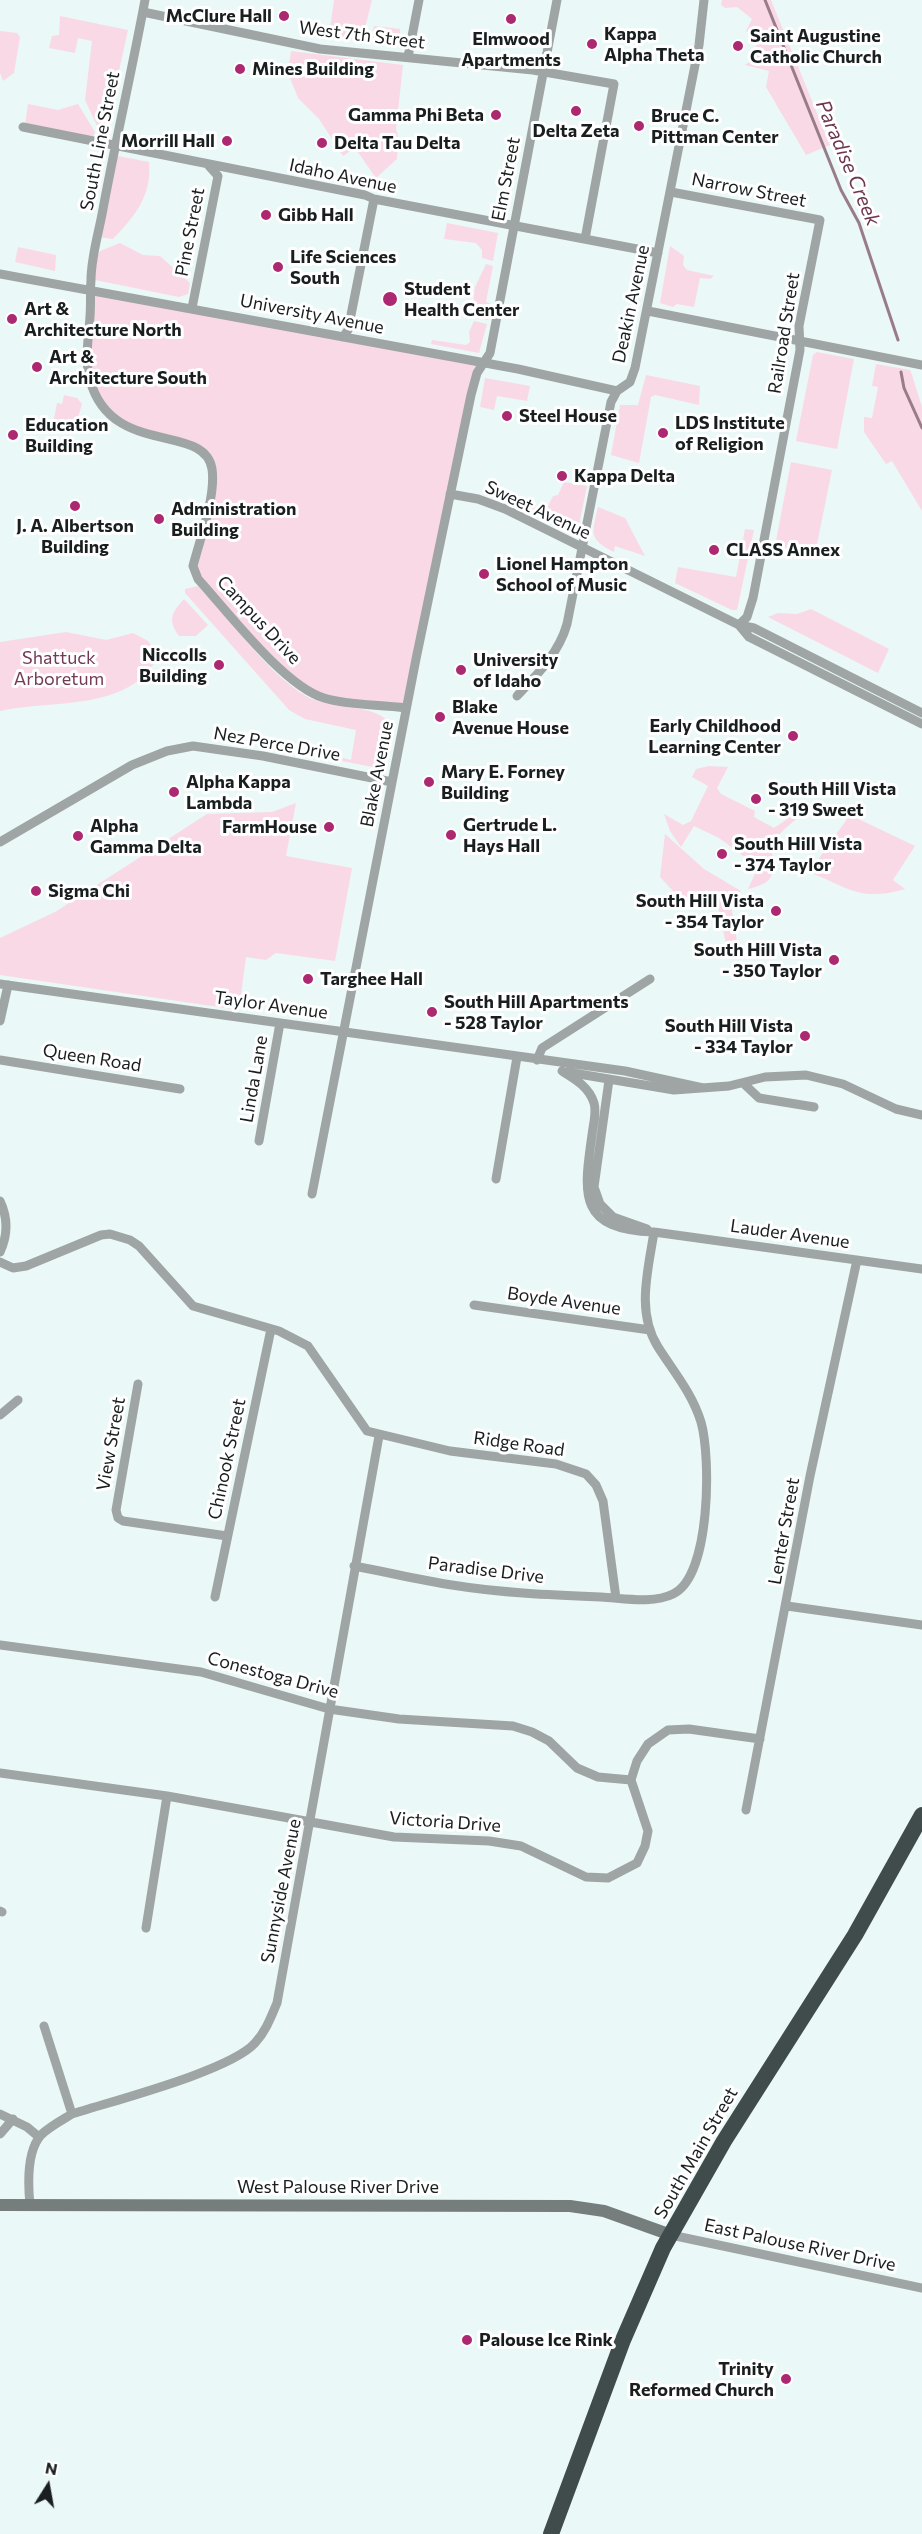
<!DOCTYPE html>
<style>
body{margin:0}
#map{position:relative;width:922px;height:2534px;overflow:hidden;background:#eaf8f7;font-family:Commissioner,sans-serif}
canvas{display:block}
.north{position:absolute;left:18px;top:2456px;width:60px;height:60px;-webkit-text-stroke:4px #fff;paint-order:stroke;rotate:11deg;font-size:16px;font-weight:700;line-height:24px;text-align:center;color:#191e1e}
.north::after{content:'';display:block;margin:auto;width:21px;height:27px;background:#191e1e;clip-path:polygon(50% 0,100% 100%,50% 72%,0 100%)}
</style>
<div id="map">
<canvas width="922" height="2534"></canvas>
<div class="north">N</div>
</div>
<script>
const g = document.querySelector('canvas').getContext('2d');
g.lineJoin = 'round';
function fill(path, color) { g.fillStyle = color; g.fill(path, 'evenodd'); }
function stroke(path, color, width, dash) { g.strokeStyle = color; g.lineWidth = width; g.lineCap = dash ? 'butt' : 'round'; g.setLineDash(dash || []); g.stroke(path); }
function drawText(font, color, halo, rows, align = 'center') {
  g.font = font + ' Commissioner,sans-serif'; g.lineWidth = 6; g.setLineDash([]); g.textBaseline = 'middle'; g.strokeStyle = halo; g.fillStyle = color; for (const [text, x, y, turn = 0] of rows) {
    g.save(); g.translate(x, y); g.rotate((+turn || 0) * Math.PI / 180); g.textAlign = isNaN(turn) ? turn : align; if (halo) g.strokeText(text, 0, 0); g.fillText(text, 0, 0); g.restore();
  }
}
fill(new Path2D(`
 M334,0H372L364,32L355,31L353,38L329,36Z
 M722,0H771L830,145L806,155L766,87L769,71L745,65C759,57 761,40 746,31L752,19L737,7L725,8L721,5Z
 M60,16L128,30L106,130L98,128L85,100L92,41L78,38L75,53L49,48L52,36L59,35Z
 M374,26L400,29V39L396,42L371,39Z
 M0,31L17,33L20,37L14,73L3,81L0,73Z
 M291,51L403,65L396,129L398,136L397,159L376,178L355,148L343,156L319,119L298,98L288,73Z
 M28,104L58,110L78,104L95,132L93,137L25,125Z
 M113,155L149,162C152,196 135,216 113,239L98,237Z
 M447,223L498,233L493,261L482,258V250L476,243L444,239Z
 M120,243L143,255L160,256L190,283L188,294L179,297L90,279L93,265L100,251Z
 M670,246L684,256L683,265L687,270L714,276L710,279L700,278L694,307L677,304L673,307L660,303Z
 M18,247L56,255L55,271L15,262Z
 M486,264L493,266L486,302L491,304L488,320L472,316L475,287Z
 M91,290L485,364L477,373L406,708L311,693L252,638L193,566L212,469L197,447L132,430L96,397L88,350Z
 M474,321L487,324L479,353L431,344L432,340L466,345L470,342L469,332Z
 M817,352L854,359L837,449L796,441L813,355Z
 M876,364L910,370L912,375L922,407V511L892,461L886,464L864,432V417L872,418L878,387L872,386Z
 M646,375L700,386L699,405L655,395L651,397L639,463L611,455L620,405H638Z
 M485,378L530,386L527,401L497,396L494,410L480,407Z
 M64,395L77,398L82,404L74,431L65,427L58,428V425L53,424L57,403L62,404Z
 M791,462L832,470L815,554L775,546Z
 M564,482L587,486L579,525L574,530L530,508L548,506L553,496L558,495Z
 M598,507L625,518L645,556L615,546L614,552C588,539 592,533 598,507Z
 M745,529L754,530L737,610H732L675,583L678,567L736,577Z
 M198,586C230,619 268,674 306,696C327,709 382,704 390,725L380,763L373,767L342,761L343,758L351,760L356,730L305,719L289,710L185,593V589Z
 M184,599L208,625L196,636H179C167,620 172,612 184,599Z
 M811,609L889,649L878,673L768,617L778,613L797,614Z
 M66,632L106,640L133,633L148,641L160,657C153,664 146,675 138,681C100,709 44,701 0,711V642Z
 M709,766L728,767L717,788L721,794L755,811L754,817L774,828L787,819L797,803L803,814C793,822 781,830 775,841C765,864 788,880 748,889L758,867L719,838L694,826L681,847L670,831L664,814L683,825L691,821L708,786L692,777L696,769Z
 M296,803L286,856L352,868L335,961L276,953L266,960L246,957L239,1010L0,975V938L55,912L207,814L272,812Z
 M850,815L915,846L893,880L905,889C860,902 849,888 809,872Z
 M665,834L704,869L741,891L730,899L737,942L726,944L717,902L707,890L685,904L660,877Z`), '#fad9e6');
stroke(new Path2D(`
 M765,0L841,190L859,223L898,340
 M901,372L904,388L922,428`), '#987c88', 3);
stroke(new Path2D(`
 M145,0C132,70 116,139 103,209C99,232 91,257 91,280C90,292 91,304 90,316C89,336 84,360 90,380C111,458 205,422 212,469C216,496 200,539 193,566L198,579C228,612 284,686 324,698C351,706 379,704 406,708
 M143,12L320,49L533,70L614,84L585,239
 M408,57L419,0
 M23,127L365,195L374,199L658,253
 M671,192L820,220L799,326L800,350L753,598L747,617L739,625
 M0,274L518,369L617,391
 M192,308L218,176L209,166
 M648,311L922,365
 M343,337L348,330L374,199
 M450,494L478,499L505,509L739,625L754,628L922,713
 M739,625L749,637L922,724
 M517,696C537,675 559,653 567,624L611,402L617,391L630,382L635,368L699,45L704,0
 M0,842L132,765L167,751L193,746L263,756L392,782
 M0,984L625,1071L703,1088
 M0,1021L8,985
 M0,1060L180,1089
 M537,1060L542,1048L650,979
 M562,1071C575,1079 589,1087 594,1103C597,1113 593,1125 592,1135C583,1197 579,1229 654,1232L922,1269
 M567,1072L674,1090L729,1086L765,1077L806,1075L843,1084L896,1109L922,1115
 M609,1080L594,1187L600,1204L613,1217L647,1229
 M743,1083L759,1098L814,1107
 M259,1141L280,1023
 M496,1179L517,1057
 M312,1194L416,659L471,395L477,373L490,353L557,0
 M0,1201C8,1218 8,1235 0,1252
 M0,1262L13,1268L26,1266L101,1235L110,1234L130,1240L139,1246L193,1306L279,1331L308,1346L367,1431L450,1451L556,1464L586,1474L596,1485L603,1501L616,1598
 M474,1305L650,1330
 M138,1384L116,1510L118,1518L123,1521L227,1536
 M0,1415L18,1400
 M354,1566C387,1572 419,1580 452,1585C501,1593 551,1595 601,1597C623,1598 653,1604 673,1594C711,1576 711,1457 701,1422C692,1393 674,1372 658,1347C636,1312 648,1271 654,1232
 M215,1597L271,1329
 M787,1606L922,1625
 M0,1645L201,1672L329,1709L399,1719L513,1726L532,1732L549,1741L577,1768L598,1777L631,1780
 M0,1773L167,1796L394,1837L489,1841L521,1846L586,1877L608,1878L637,1863L645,1846L648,1831L631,1780L637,1761L648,1744L668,1730L689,1729L760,1739
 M746,1810L810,1476L857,1260
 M0,1911L2,1912
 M146,1928L167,1796
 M44,2026L72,2114
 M0,2114L27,2127L39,2137
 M0,2134L13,2119
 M30,2205C28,2185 26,2152 41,2135C49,2127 62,2120 72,2114C112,2101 230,2071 255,2043C266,2031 271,2017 277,2003L379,1436
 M671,2235L922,2288`), '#9fa4a4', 9);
stroke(new Path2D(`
 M0,2205L570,2206L604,2211L671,2235`), '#767e7d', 12);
stroke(new Path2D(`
 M551,2534L623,2340L663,2248L724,2141L855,1935L922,1815`), '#404c4b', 16);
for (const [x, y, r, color] of [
 [284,16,6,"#ac2871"],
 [511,19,6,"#ac2871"],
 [592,44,6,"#ac2871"],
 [738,46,6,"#ac2871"],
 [240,69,6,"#ac2871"],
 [576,111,6,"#ac2871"],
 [496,115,6,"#ac2871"],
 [639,126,6,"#ac2871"],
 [227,141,6,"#ac2871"],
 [322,143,6,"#ac2871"],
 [266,215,6,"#ac2871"],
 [278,267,6,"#ac2871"],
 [390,299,8,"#ac2871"],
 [12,319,6,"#ac2871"],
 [37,367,6,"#ac2871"],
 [507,416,6,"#ac2871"],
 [663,433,6,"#ac2871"],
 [13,435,6,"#ac2871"],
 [562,476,6,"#ac2871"],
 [75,506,6,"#ac2871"],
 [159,519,6,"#ac2871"],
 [714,550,6,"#ac2871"],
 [484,574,6,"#ac2871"],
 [219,665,6,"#ac2871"],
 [461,670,6,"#ac2871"],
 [440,717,6,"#ac2871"],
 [793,736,6,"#ac2871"],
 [429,782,6,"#ac2871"],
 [174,792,6,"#ac2871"],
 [756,799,6,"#ac2871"],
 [329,827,6,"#ac2871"],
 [451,835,6,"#ac2871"],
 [78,836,6,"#ac2871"],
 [722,854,6,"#ac2871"],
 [36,891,6,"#ac2871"],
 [776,911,6,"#ac2871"],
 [834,960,6,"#ac2871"],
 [308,979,6,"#ac2871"],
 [432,1012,6,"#ac2871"],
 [805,1036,6,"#ac2871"],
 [467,2340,6,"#ac2871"],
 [786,2379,6,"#ac2871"]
]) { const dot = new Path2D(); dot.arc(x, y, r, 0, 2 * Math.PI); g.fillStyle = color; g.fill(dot); stroke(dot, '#fff', 2); }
drawText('bold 18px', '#191e1e', '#fff', [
 ["McClure Hall",272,16,"right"],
 ["Kappa",604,34],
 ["Alpha Theta",604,55],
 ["Saint Augustine",750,36],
 ["Catholic Church",750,57],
 ["Elmwood",511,39,"center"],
 ["Apartments",511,60,"center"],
 ["Mines Building",252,69],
 ["Gamma Phi Beta",484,115,"right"],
 ["Bruce C.",651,116],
 ["Pittman Center",651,137],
 ["Delta Zeta",576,131,"center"],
 ["Morrill Hall",215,141,"right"],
 ["Delta Tau Delta",334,143],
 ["Gibb Hall",278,215],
 ["Life Sciences",290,257],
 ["South",290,278],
 ["Student",404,289],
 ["Health Center",404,310],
 ["Art &",24,309],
 ["Architecture North",24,330],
 ["Art &",49,357],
 ["Architecture South",49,378],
 ["Steel House",519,416],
 ["LDS Institute",675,423],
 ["of Religion",675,444],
 ["Education",25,425],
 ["Building",25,446],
 ["Kappa Delta",574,476],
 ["Administration",171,509],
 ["Building",171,530],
 ["J. A. Albertson",75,526,"center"],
 ["Building",75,547,"center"],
 ["CLASS Annex",726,550],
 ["Lionel Hampton",496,564],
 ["School of Music",496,585],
 ["Niccolls",207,655,"right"],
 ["Building",207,676,"right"],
 ["University",473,660],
 ["of Idaho",473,681],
 ["Blake",452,707],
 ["Avenue House",452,728],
 ["Early Childhood",781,726,"right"],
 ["Learning Center",781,747,"right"],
 ["Mary E. Forney",441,772],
 ["Building",441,793],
 ["Alpha Kappa",186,782],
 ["Lambda",186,803],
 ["South Hill Vista",768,789],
 ["- 319 Sweet",768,810],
 ["Gertrude L.",463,825],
 ["Hays Hall",463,846],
 ["Alpha",90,826],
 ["Gamma Delta",90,847],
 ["FarmHouse",317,827,"right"],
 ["South Hill Vista",734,844],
 ["- 374 Taylor",734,865],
 ["Sigma Chi",48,891],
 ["South Hill Vista",764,901,"right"],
 ["- 354 Taylor",764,922,"right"],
 ["South Hill Vista",822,950,"right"],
 ["- 350 Taylor",822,971,"right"],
 ["Targhee Hall",320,979],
 ["South Hill Apartments",444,1002],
 ["- 528 Taylor",444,1023],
 ["South Hill Vista",793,1026,"right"],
 ["- 334 Taylor",793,1047,"right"],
 ["Palouse Ice Rink",479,2340],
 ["Trinity",774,2369,"right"],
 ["Reformed Church",774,2390,"right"]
], 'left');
drawText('18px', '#191e1e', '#fff', [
 ["West 7th Street",362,35,7],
 ["South Line Street",100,141,-79],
 ["Idaho Avenue",343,176,12],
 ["Elm Street",506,179,-79],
 ["Narrow Street",749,190,11],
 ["Pine Street",190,232,-79],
 ["Deakin Avenue",631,304,-78],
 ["University Avenue",312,314,11],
 ["Railroad Street",784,333,-81],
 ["Sweet Avenue",538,510,25],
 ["Campus Drive",259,620,47],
 ["Nez Perce Drive",277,744,10],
 ["Blake Avenue",377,774,-79],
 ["Taylor Avenue",271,1005,8],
 ["Queen Road",92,1058,9],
 ["Linda Lane",254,1079,-80],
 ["Lauder Avenue",790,1234,8],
 ["Boyde Avenue",564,1301,8],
 ["View Street",111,1444,-80],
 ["Ridge Road",519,1444,8],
 ["Chinook Street",227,1459,-78],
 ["Lenter Street",784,1531,-80],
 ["Paradise Drive",486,1570,7],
 ["Conestoga Drive",273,1675,15],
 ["Victoria Drive",445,1822,4],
 ["Sunnyside Avenue",281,1891,-79],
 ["South Main Street",696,2153,-60],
 ["West Palouse River Drive",338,2187],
 ["East Palouse River Drive",800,2245,12]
]);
drawText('18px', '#723a55', '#fff', [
 ["Shattuck",59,658],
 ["Arboretum",59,679]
]);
drawText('italic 20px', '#6e3651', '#fff', [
 ["Paradise Creek",848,163,67]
]);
</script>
